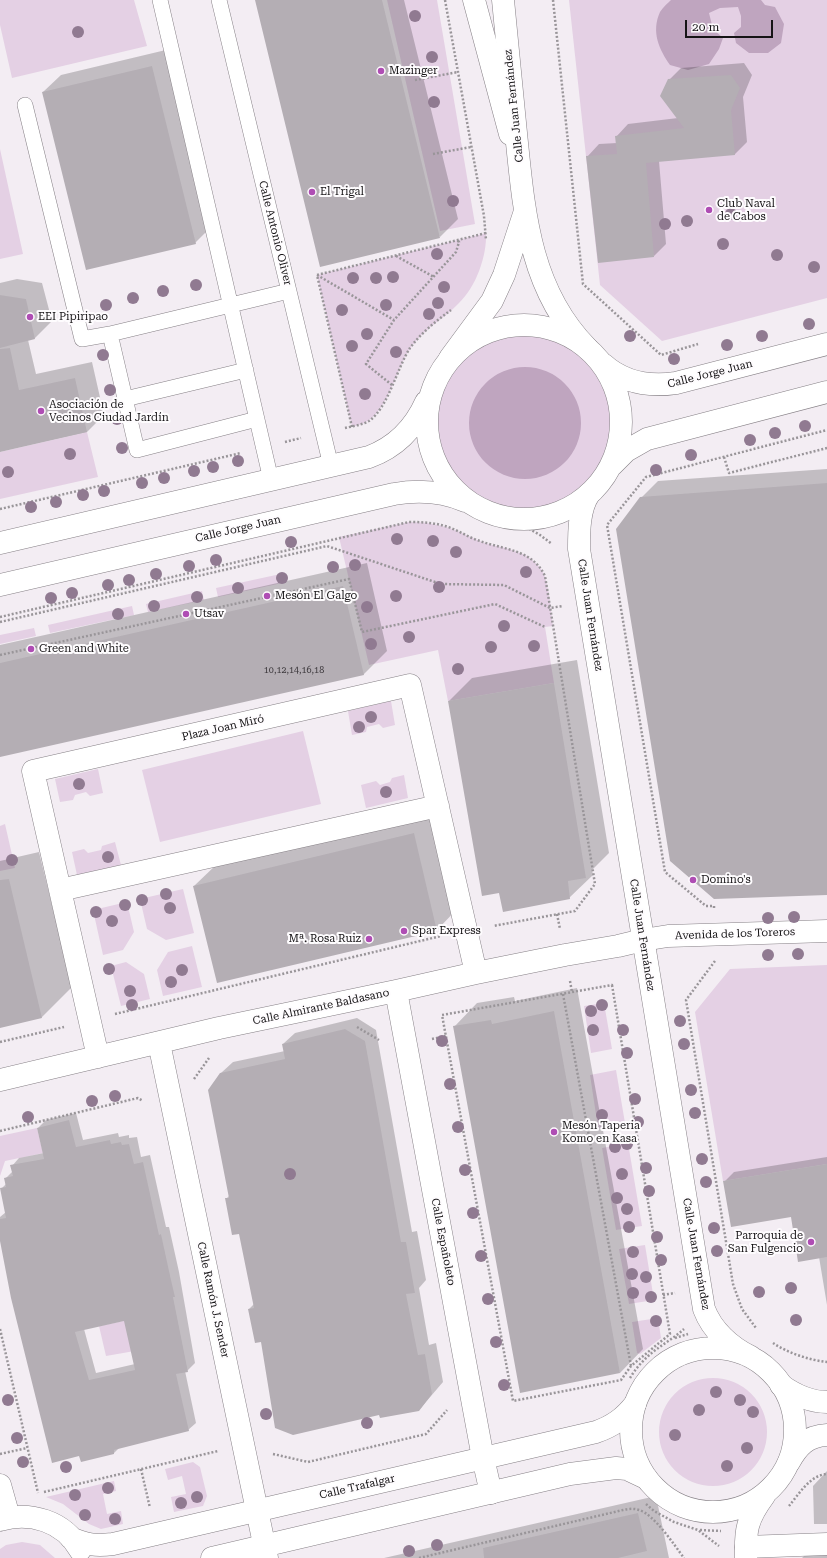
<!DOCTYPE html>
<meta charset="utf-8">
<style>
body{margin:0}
#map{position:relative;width:827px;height:1558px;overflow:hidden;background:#f3edf3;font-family:"Roboto Serif",serif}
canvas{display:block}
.scale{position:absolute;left:685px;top:20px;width:88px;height:18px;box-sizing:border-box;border:2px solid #161416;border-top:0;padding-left:5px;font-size:12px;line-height:14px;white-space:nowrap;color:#161416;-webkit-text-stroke:3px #fefcfe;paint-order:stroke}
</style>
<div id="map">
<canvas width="827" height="1558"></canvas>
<div class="scale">20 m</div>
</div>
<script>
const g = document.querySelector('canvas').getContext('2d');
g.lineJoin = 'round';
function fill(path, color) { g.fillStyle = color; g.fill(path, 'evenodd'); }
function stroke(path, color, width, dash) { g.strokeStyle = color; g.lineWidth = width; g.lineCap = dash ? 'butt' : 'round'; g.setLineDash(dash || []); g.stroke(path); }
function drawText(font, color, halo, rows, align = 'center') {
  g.font = font + ' "Roboto Serif",serif'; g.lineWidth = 4; g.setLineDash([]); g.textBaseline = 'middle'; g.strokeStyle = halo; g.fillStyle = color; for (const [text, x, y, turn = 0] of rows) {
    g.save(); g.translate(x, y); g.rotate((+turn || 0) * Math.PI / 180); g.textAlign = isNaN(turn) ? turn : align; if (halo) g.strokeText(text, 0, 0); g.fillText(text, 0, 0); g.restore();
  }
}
fill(new Path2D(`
 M0,0H134L147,46L12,78L0,25Z
 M387,0H437L475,224L440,231Z
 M569,0H827V298L662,341L600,285Z
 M0,149L23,254L0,259Z
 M486,233C487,256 476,287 459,303C443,320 424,328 410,349C397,368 388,408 369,420C364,424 358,425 352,427L317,275Z
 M427 422a97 97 0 1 1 194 0a97 97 0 1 1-194 0Z
 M87,432L98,477L0,499V452Z
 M409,522C427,522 443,525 460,532C467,535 474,539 482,542C503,549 527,549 541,569C549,580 551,612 553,626L545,627L554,683L448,701L438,650L369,665L339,537Z
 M285,573L287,582L218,597L216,588Z
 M202,591L204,600L148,612L146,604Z
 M132,606L134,615L50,633L48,625Z
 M34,628L36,636L0,644V635Z
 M391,701L395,725L383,728L379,724L367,727L366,732L352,735L348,711Z
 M303,731L321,804L160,842L142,770Z
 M98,769L103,793L90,796L86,792L75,795L73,800L60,802L55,779Z
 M404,775L408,798L366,808L361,785L376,781L380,785L390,782L392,778Z
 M5,824L15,868L0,871V826Z
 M115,842L121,865L77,875L72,852L84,849L88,853L101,850L102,846Z
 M183,889L194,933L166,940L147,929L140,899Z
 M127,902L134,932L123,950L103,955L93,910Z
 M192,946L202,987L163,996L157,970L168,952Z
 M126,962L144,974L150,999L121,1006L111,966Z
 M827,965V1164L723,1181L695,1012L730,969Z
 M604,1003L612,1049L591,1053L584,1006Z
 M616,1070L625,1123L598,1128L590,1075Z
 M37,1128L43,1153L5,1161L0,1176V1136Z
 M628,1143L642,1226L616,1230L602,1148Z
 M645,1245L654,1300L629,1304L619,1249Z
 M138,1318L146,1349L106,1356L99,1326Z
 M658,1318L661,1338L640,1354L637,1353L632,1322Z
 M659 1432a54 54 0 1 1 108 0a54 54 0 1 1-108 0Z
 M193,1462L200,1467L207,1496L203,1506L174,1512L171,1497L186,1494L182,1476L168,1480L165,1469Z
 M114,1481L116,1491L103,1494L107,1514L121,1511L123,1524L101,1529L89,1524L63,1504L46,1497Z
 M22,1542L40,1545L55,1558H0V1549L6,1545Z`), '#e4d0e4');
fill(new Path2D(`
 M671,0H761L765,5L775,7L784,24L781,43L768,53H749L736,43L734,33L741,27V16L738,7L720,8L709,13L713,29L723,38L719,49L709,64L688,70L670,65C659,49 651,32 660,12C663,7 668,3 671,0Z
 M469 423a56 56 0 1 1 112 0a56 56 0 1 1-112 0Z`), '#bfa5bf');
fill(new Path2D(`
 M256,0H404L458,219L440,237Z
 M170,49L213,225L195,243L43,92L61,75Z
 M744,63L752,75L743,97L747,142L735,154L659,161L666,244L654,256L587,157L599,144L617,143L616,137L628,124L678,118L669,80L681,68Z
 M17,279L42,283L52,321L35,338L28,340L36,374L92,362L104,415L87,432L0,451V283Z
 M827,469V894L641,498L658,481Z
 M367,563L387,651L364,674L0,756V645Z
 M577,660L609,853L592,870L593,875L569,898L449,701L472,678Z
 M437,810L460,906L437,930L194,886L218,863Z
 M39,852L72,987L42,1017L0,1027V861Z
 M577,988L643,1349L620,1373L454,1027L477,1003L514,997L515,1001Z
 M357,1018L376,1030L412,1232L417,1231L426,1280L419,1288L429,1345L436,1343L443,1382L419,1410L261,1341L249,1309L254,1304L240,1233L226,1199L230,1195L221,1073L233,1062L285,1051L283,1044L295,1033Z
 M76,1113L83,1140L118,1133L119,1137L129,1135V1138L137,1137L141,1157L150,1155L166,1227H169L179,1272L195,1363L187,1371H185L196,1423L188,1430L120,1447L114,1453L0,1236V1217L6,1212L1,1189L6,1184L5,1179L13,1171L12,1166L19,1158L44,1153L38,1128L46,1120ZM125,1320L135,1364L96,1373L84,1329Z
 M827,1157V1305L819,1257L792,1216L724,1182L734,1172Z
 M827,1471V1524H814L813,1486Z
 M656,1496L669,1558H384Z
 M827,1550V1558H802L807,1553Z`), '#0003');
fill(new Path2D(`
 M255,0H382L440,238L320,267Z
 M152,66L196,244L86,270L42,92Z
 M731,75L740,88L731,110L735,155L646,163L654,257L598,263L586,156L617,154L615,136L684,128L660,96L668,79Z
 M0,295L26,299L35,339L0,348Z
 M10,348L19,390L75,378L87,432L0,452V349Z
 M827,483V895L714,899L670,861L616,529L640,497Z
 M343,586L364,675L0,757V663Z
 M554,683L586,878L568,881L570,899L503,912L499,893L482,896L448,701Z
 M414,833L437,931L217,983L193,886Z
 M9,879L42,1018L0,1028V880Z
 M554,1011L620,1373L520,1393L453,1026L491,1020L492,1024Z
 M345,1029L365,1041L401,1242H406L415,1293L406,1294L418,1355L425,1354L432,1394L419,1411L380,1418L379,1415L293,1435L275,1428L261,1342L255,1343L248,1309L254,1308L239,1234L232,1235L225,1198H229L208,1090L220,1073L285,1059L282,1044Z
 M69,1120L76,1147L110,1140L111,1144L121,1142L122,1145L129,1144L134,1164L143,1162L159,1235L161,1234L171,1280L175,1297H173L188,1372L176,1374L189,1431L114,1450V1454L81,1462L79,1456L52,1463L11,1298L0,1241V1219L6,1218L0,1188L6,1187L4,1178L13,1176L10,1165L44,1159L37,1128ZM124,1321L135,1370L89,1380L75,1332Z
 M827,1164V1257L798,1262L791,1217L731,1227L723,1181Z
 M638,1513L647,1551L618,1558H484L483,1548Z`), '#b4aeb4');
const service = new Path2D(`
 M160,0L271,480
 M219,0L331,466
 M25,105L82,339L110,334
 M125,399L246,370
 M257,419L137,450L110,334L289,291`);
const minor = new Path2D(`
 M60,890L438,806
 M396,991L483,1458L491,1493
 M159,1043L267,1558
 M98,1057L33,771L410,685L476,973
 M0,1080L219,1028L396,991L476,973L565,955L618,946L643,940L668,936L827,931
 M781,1385C795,1395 809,1402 827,1402
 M789,1462C798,1446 807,1436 827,1435
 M0,1485L9,1517
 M746,1547L827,1544`);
const tertiary = new Path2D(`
 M474,0L510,134
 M0,1520C30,1511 64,1521 80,1550
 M71,1538C86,1545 97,1546 113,1544L596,1432C613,1426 624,1418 635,1404
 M212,1558L570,1474L616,1468L627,1469L646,1478`);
const secondary = new Path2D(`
 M503,0C507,44 512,89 516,133C524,211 529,289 587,348
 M450,358L492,301L504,275L525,211
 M589,494C579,509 579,531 579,549L704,1309C712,1330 730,1347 751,1357
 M631 1430a82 82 0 1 1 164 0a82 82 0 1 1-164 0Z
 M746,1558C745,1530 747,1519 764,1496`);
const primary = new Path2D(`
 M427 422a97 97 0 1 1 194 0a97 97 0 1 1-194 0Z
 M603,364C624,383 649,387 676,383L827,344
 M612,465L626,451L647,439L827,392
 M0,543L369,457C396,447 414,429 426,402
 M0,585L394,494C418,490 442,491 465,501`);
stroke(service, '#868086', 16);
stroke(minor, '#868086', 23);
stroke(tertiary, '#868086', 23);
stroke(secondary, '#868086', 23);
stroke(primary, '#868086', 23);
stroke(new Path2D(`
 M445,0L484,216L486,240
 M553,0L583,284L661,355L698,344
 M415,80L458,72
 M433,154L471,147
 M396,256L434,277
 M317,275L394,320
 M392,385L366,364L394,320L456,252L459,242L457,240
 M352,427L317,275L486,233
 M345,428C353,426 362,425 369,421C388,408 397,368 410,348C421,333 436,321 451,310
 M285,442L301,438
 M724,457L729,473L827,448
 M0,509L241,453
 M508,517L540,535L552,544
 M0,617L409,522C424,522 438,523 451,528C461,532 470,538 480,541C504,550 532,549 545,576L595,884L575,911L493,926
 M0,622L327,546L441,584L504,585L550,608L563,606
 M0,655L349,579L362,632L495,604L545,627
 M714,908V906H706L665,872L607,525L646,477L827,430
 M557,914L560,929
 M715,961L686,1000L733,1284L742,1309L756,1328
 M570,981L572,992
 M612,985L670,1334L631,1366L621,1380L513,1401L442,1015Z
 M563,994L631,1366
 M115,1014L441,936
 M357,1027L379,1040
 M432,1039L446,1036
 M0,1042L64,1027
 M194,1079L209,1058
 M0,1131L138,1098L143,1101
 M663,1295L675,1293
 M0,1329L38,1493
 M675,1338L688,1334
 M773,1343C788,1353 809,1360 827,1362
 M630,1378C636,1368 644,1359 653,1352C663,1344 674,1338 684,1329
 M0,1454L27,1448
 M273,1454L308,1462L426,1434L447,1410
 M141,1469L150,1508
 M44,1492L218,1451
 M646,1504L654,1511L674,1522L698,1530L719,1546
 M789,1506C799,1494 810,1475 827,1474
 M700,1530L721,1531
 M419,1558L623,1510C628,1509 633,1508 639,1510C654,1514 675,1546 684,1558`), '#999599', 2.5, [2, 2]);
stroke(service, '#fff', 15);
stroke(minor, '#fff', 22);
stroke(tertiary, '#fff', 22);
stroke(secondary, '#fff', 22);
stroke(primary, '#fff', 22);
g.fillStyle = '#907a91';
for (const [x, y] of [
 [415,16],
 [78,32],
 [432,57],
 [434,102],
 [453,201],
 [731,214],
 [687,221],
 [665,224],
 [723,244],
 [437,254],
 [777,255],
 [814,267],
 [393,277],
 [353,278],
 [376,278],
 [196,285],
 [444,287],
 [163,291],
 [133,298],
 [438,303],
 [106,305],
 [386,305],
 [342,310],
 [429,314],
 [809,324],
 [367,334],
 [630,336],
 [762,336],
 [727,345],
 [352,346],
 [396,352],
 [103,355],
 [674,359],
 [110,390],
 [365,394],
 [117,419],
 [805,426],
 [775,433],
 [750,440],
 [122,448],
 [70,454],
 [691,455],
 [238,461],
 [213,467],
 [656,470],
 [194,471],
 [8,472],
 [164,478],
 [142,483],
 [104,491],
 [83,495],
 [56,502],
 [31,507],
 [397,539],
 [433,541],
 [291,542],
 [456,552],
 [216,560],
 [355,565],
 [189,566],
 [333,567],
 [526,572],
 [156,574],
 [282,578],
 [129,580],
 [108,585],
 [439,587],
 [238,588],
 [72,593],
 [396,596],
 [197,597],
 [51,598],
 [154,606],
 [367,607],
 [118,614],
 [504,626],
 [409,637],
 [371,644],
 [534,646],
 [491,647],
 [458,669],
 [371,717],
 [359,727],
 [79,784],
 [386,792],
 [108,857],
 [12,860],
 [166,894],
 [142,900],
 [125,905],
 [170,908],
 [96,912],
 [794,917],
 [768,918],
 [112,921],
 [798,954],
 [768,955],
 [109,969],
 [182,970],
 [171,982],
 [130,991],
 [132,1005],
 [602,1005],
 [591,1011],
 [680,1021],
 [593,1030],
 [623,1030],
 [442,1041],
 [684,1044],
 [627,1053],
 [450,1084],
 [691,1090],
 [115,1096],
 [635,1099],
 [92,1101],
 [695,1113],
 [602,1115],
 [28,1117],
 [638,1122],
 [458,1127],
 [627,1144],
 [615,1147],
 [702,1159],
 [646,1168],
 [465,1170],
 [290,1174],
 [622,1174],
 [706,1182],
 [649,1191],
 [617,1198],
 [627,1209],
 [473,1213],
 [629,1227],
 [714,1228],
 [657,1237],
 [717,1251],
 [633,1252],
 [481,1256],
 [661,1260],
 [632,1274],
 [646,1277],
 [791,1288],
 [759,1292],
 [633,1293],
 [651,1297],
 [488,1299],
 [796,1320],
 [656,1321],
 [496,1342],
 [504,1385],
 [716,1392],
 [8,1400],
 [740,1400],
 [699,1410],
 [753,1412],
 [266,1414],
 [367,1423],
 [675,1435],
 [17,1438],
 [747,1448],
 [23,1462],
 [727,1466],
 [66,1467],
 [108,1488],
 [75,1495],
 [197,1497],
 [181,1503],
 [85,1515],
 [115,1519],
 [437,1545],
 [409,1551]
]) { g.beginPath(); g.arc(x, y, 6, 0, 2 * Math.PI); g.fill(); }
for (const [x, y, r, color] of [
 [381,71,4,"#af4db4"],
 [312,192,4,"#af4db4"],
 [709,210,4,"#af4db4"],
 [30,317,4,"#af4db4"],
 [41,411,4,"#af4db4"],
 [267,596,4,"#af4db4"],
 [186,614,4,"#af4db4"],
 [31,649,4,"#af4db4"],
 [693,880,4,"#af4db4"],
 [404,931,4,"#af4db4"],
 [369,939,4,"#af4db4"],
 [554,1132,4,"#af4db4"],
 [811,1242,4,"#af4db4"]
]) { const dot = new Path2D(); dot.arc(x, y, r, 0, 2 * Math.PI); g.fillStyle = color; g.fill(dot); stroke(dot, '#fefcfe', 1.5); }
drawText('9px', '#3e3a3e', null, [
 ["10,12,14,16,18",294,670]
]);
drawText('11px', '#161416', '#fefcfe', [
 ["Mazinger",389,71],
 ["El Trigal",320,192],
 ["Club Naval",717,204],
 ["de Cabos",717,217],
 ["EEI Pipiripao",38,317],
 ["Asociación de",49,405],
 ["Vecinos Ciudad Jardín",49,418],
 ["Mesón El Galgo",275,596],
 ["Utsav",194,614],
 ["Green and White",39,649],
 ["Domino's",701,880],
 ["Spar Express",412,931],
 ["Mª. Rosa Ruiz",361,939,"right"],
 ["Mesón Taperia",562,1126],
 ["Komo en Kasa",562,1139],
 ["Parroquia de",803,1236,"right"],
 ["San Fulgencio",803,1249,"right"]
], 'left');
drawText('11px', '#161416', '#fefcfe', [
 ["Calle Juan Fernández",514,106,-96],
 ["Calle Antonio Oliver",275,233,76],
 ["Calle Jorge Juan",710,374,-14],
 ["Calle Jorge Juan",238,529,-13],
 ["Calle Juan Fernández",590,615,81],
 ["Plaza Joan Miró",223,728,-13],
 ["Avenida de los Toreros",735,934,-2],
 ["Calle Juan Fernández",642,935,81],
 ["Calle Almirante Baldasano",321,1007,-12],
 ["Calle Españoleto",443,1242,79],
 ["Calle Juan Fernández",696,1254,80],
 ["Calle Ramón J. Sender",213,1300,78],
 ["Calle Trafalgar",357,1487,-13]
]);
</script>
